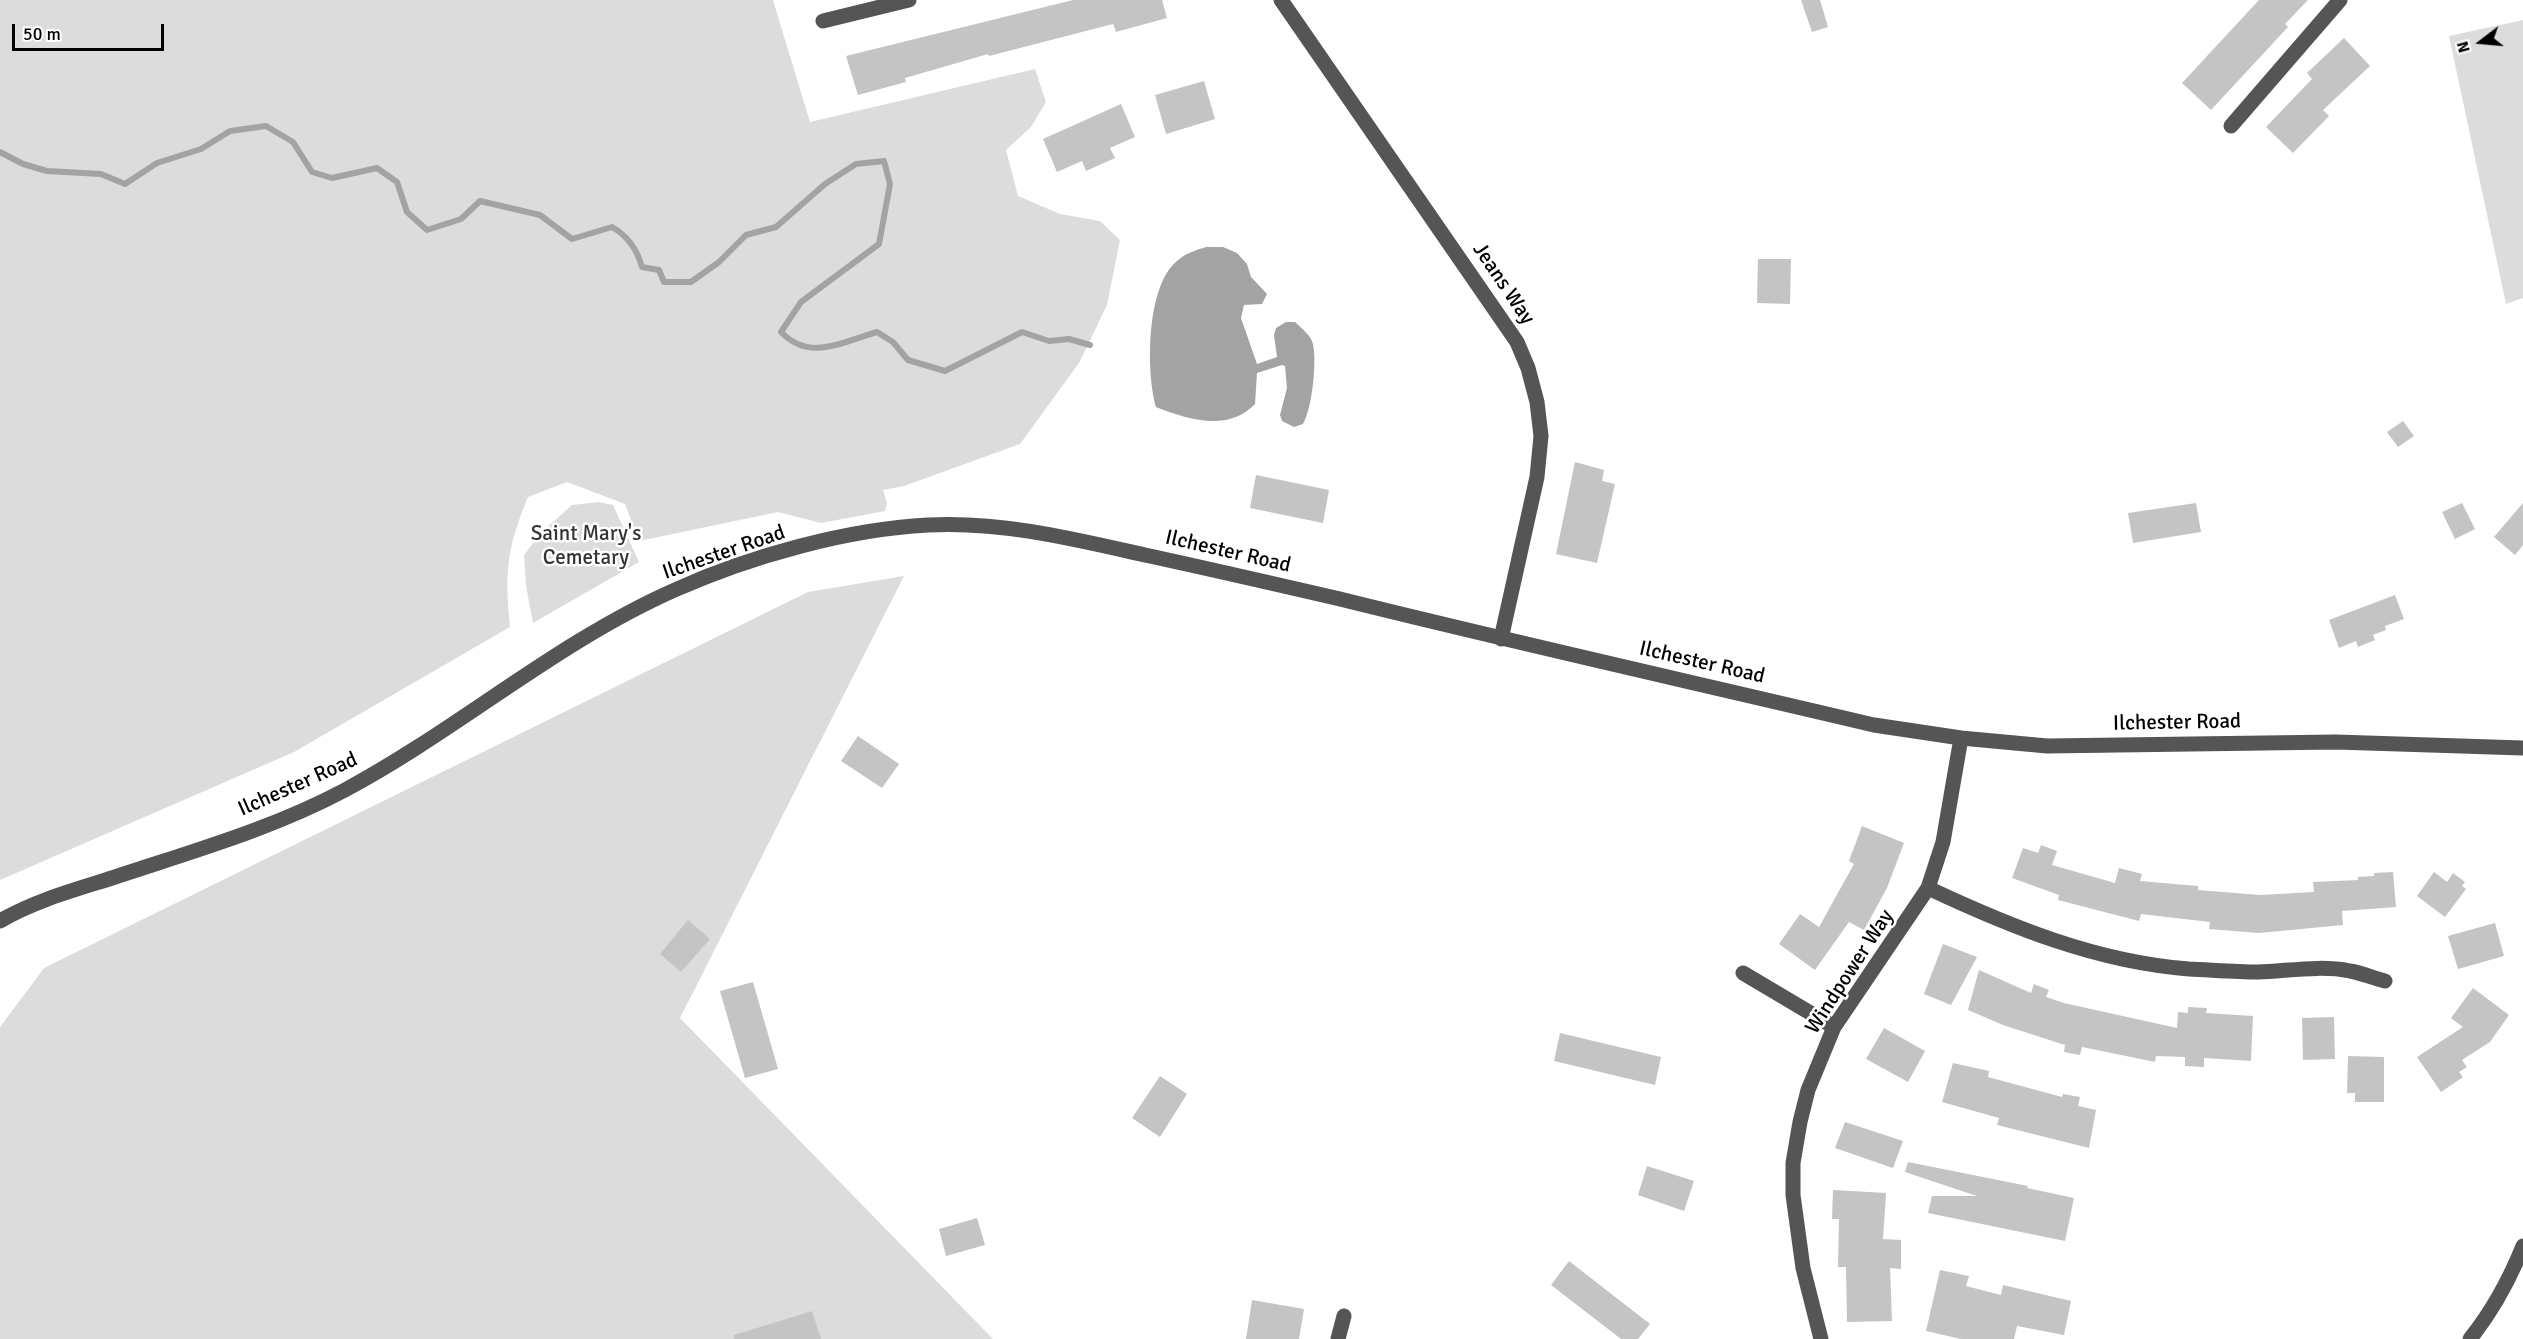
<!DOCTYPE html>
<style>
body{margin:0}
#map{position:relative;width:2523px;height:1339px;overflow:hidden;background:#fff;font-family:Signika,sans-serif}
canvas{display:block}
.north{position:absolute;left:2451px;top:12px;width:60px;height:60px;-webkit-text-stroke:4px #fff;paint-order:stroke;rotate:254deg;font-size:16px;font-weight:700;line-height:24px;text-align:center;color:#000}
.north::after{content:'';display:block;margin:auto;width:21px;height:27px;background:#000;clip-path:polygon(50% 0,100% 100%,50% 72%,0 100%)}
.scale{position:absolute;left:12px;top:24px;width:152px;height:27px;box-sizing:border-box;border:3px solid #000;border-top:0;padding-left:8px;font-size:18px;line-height:21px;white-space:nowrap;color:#000;-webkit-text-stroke:4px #fff;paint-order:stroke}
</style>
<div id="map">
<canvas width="2523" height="1339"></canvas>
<div class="north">N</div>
<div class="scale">50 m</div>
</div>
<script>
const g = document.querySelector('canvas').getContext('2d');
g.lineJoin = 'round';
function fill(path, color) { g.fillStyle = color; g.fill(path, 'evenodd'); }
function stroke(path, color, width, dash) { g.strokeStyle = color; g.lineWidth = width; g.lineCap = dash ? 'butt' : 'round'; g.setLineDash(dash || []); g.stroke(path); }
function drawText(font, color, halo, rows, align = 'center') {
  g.font = font + ' Signika,sans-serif'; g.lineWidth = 5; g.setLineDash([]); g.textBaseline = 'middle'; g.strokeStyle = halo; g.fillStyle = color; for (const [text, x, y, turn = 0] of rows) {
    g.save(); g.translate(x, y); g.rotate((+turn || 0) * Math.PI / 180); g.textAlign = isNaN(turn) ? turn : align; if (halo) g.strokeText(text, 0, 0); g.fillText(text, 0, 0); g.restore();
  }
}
fill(new Path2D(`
 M0,0H773L810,122L1035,69L1046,102L1031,127L1006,150L1018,196L1060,214L1100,221L1120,240L1107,305L1079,363L1020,444L904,486L883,490L887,503L885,511L821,523L778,512L639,541L625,504L567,482L528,497C506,550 505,572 510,627L294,752L0,880Z
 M2523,20V298L2506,304L2449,36Z
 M599,502L613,505L639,562L533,623L526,586L524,555L542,532L572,505Z
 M904,576L680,1018L993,1339H0V1027L44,968L808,592Z`), '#dcdcdc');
fill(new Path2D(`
 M1206,247H1223L1237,253L1247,264L1251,277L1267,294L1262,304L1244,305L1241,318L1257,364L1277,357L1274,335L1276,328L1286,322H1295C1301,328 1311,335 1313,344C1317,362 1312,409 1303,424L1294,427L1282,421L1280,415L1287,388L1285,366L1282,365L1257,373L1255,404C1228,432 1189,420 1156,407C1146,372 1146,286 1177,261C1186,253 1196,250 1206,247Z`), '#a3a3a3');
stroke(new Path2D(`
 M0,152L23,164L47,171L101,174L125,184L157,163L201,149L230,131L266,126L293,142L312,172L332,178L377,168L397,182L407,212L427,230L461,219L480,201L540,215L572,239L612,227C628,236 637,249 642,267L659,270L664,282H691L719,262L746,235L776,227L825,184L856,164L884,161L890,184L879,244L801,302L781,332C810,362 842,342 877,332L893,342L908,360L945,371L1022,332L1049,341L1069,339L1090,345`), '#a3a3a3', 6);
fill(new Path2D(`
 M1073,0H1162L1167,18L1116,32L1113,24L989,56L988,54L905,78L906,82L858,95L846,56Z
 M1801,0H1820L1828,27L1812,32Z
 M2259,0H2308L2285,24L2288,27L2211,110L2182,83Z
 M2344,38L2370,66L2323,110L2329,116L2293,153L2266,127L2312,79L2307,73Z
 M1204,81L1215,119L1166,134L1155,95Z
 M1121,104L1135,137L1110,148L1115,158L1086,171L1082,161L1057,172L1043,139Z
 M1758,259H1791L1790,304L1757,303Z
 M2403,421L2414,436L2398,447L2387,432Z
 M1575,462L1604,470L1602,481L1615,484L1597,563L1556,554Z
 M1256,475L1329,490L1323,523L1250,508Z
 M2196,503L2201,532L2133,543L2128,513Z
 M2462,503L2475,529L2455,539L2442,512Z
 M2523,503V545L2515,555L2494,537Z
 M2395,595L2404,619L2385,626L2386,630L2373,635L2375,640L2358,647L2356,641L2339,648L2329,620Z
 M858,736L899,764L882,788L841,761Z
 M1862,826L1904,843L1887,888L1864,930L1849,922L1815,970L1779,944L1800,914L1819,927L1854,864L1849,861Z
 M2041,845L2057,851L2052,865L2115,883L2119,868L2142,874L2140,881L2198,886V890L2260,895L2314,892L2313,882L2358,880V877L2374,876V873L2393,872L2396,907L2342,911L2343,925L2259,933L2209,929L2210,922L2141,914L2139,921L2058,900L2059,895L2012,878L2023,848L2038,853Z
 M2434,872L2447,882L2453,873L2465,882L2462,886L2466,889L2445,917L2417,896Z
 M688,920L710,939L681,972L660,954Z
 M2495,923L2504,956L2458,969L2448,936Z
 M1943,944L1977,957L1951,1005L1924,994Z
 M1979,970L2031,993L2034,984L2049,990L2046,997L2064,1003L2177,1028L2178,1012L2188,1013V1007L2207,1008L2206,1013L2253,1016L2251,1061L2204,1058V1067L2185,1066V1057L2156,1056L2155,1062L2082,1047L2080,1055L2064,1052L2065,1045L2003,1025L1968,1010Z
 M753,982L778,1069L745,1078L720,991Z
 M2473,988L2509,1015L2490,1042L2462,1060L2467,1067L2459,1072L2463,1077L2441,1092L2417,1057L2463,1027L2451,1018Z
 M2334,1017L2335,1059L2303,1060L2302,1018Z
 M1884,1028L1925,1051L1908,1082L1866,1059Z
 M1560,1033L1661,1057L1655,1085L1554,1061Z
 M2348,1056L2384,1057V1102H2355V1093H2347Z
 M1953,1063L1989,1071L1988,1077L2062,1097L2063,1094L2080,1097L2078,1106L2096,1110L2089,1148L1997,1125L1999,1118L1942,1102Z
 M1160,1076L1187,1094L1160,1137L1132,1118Z
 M1845,1122L1903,1141L1893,1168L1835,1148Z
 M1908,1162L2028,1186L2027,1188L2074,1198L2065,1241L1928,1213L1932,1196H1977L1905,1172Z
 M1647,1166L1694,1181L1684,1211L1638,1195Z
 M1833,1190L1886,1193L1883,1239L1901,1240V1269L1890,1268L1892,1321L1847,1322L1846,1267H1838L1839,1219H1832Z
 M977,1218L985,1245L946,1256L939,1229Z
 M1569,1261L1650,1324L1638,1339H1621L1551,1285Z
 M1940,1270L1969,1276L1966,1286L2001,1295L2003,1285L2071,1301L2064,1335L2017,1326L2014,1339H1961L1926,1331Z
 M1252,1300L1304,1309L1299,1339H1246Z
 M812,1311L821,1339H734V1335Z`), '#c4c4c4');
stroke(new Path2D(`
 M1281,0L1517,342L1528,368L1537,402L1541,436L1537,477L1501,639
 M823,21L909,0
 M2231,126L2340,0
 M1928,888C2011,927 2097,962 2189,969C2212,970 2236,972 2258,972C2288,971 2320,965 2350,971C2362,973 2373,978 2385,981
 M0,921C34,901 74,890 112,878C190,852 272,829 345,790C459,729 558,641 677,589C751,556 848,529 928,525C1001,521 1074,539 1145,555C1210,569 1275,584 1340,599C1517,643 1696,683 1874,725L1961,738L2047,746L2336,742L2523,748
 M1743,973L1834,1027
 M1338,1339L1344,1316
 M1821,1339L1803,1268L1793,1195V1163L1800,1122L1808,1090L1834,1027L1928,888L1943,842L1961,738
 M2470,1339C2493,1310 2509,1281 2523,1246`), '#555', 15);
drawText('21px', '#000', '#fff', [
 ["Jeans Way",1503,284,56],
 ["Ilchester Road",1228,552,13],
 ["Ilchester Road",724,553,-19],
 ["Ilchester Road",1702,663,13],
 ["Ilchester Road",2177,723,-1],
 ["Ilchester Road",298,785,-24],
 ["Windpower Way",1850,972,-57]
]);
drawText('21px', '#333', '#fff', [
 ["Saint Mary's",586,534],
 ["Cemetary",586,558]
]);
</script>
